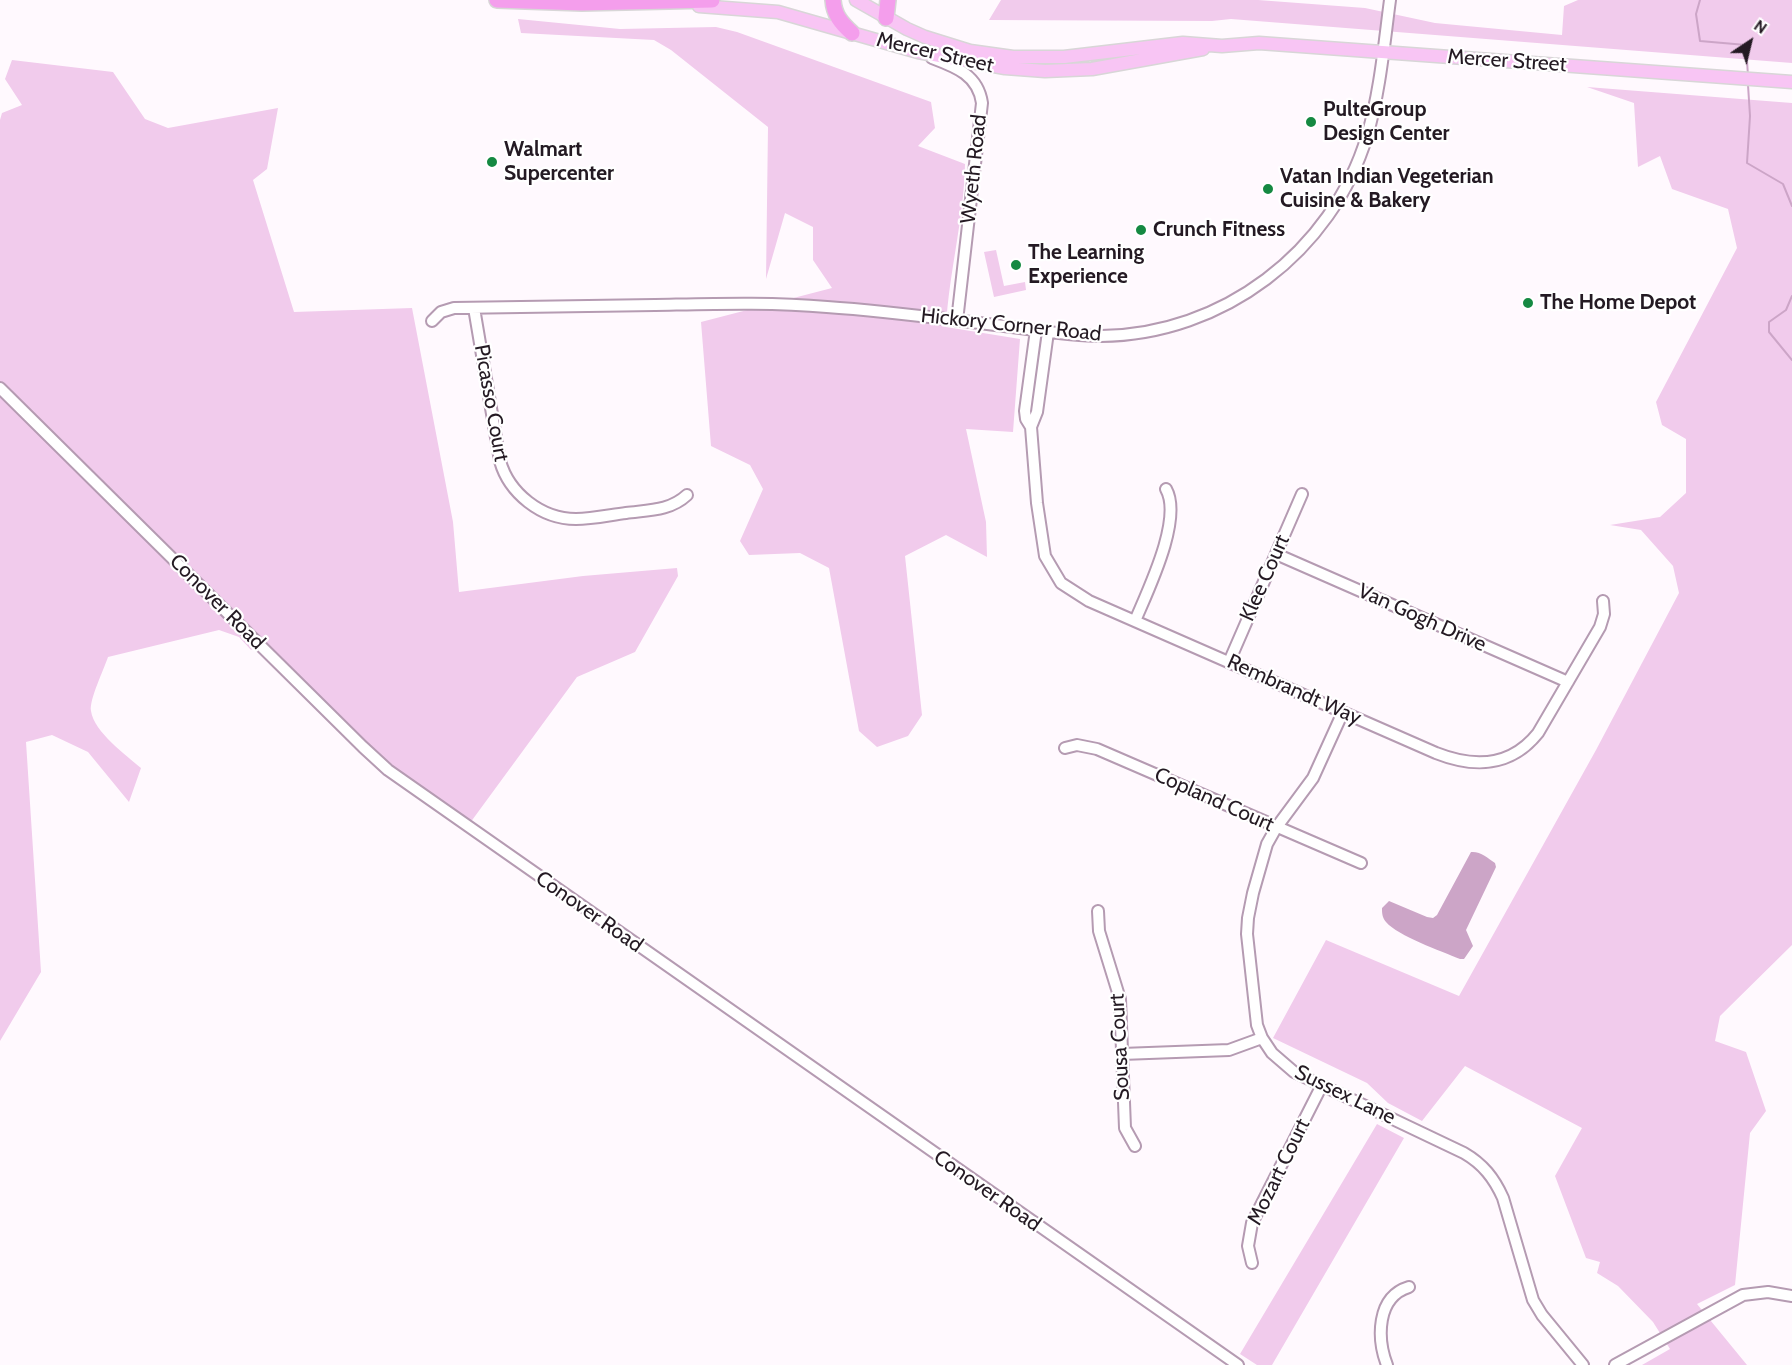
<!DOCTYPE html>
<style>
body{margin:0}
#map{position:relative;width:1792px;height:1365px;overflow:hidden;background:#fff9fe;font-family:Cabin,sans-serif}
canvas{display:block}
.north{position:absolute;left:1720px;top:12px;width:60px;height:60px;-webkit-text-stroke:4px #fff;paint-order:stroke;rotate:35deg;font-size:16px;font-weight:700;line-height:24px;text-align:center;color:#241a23}
.north::after{content:'';display:block;margin:auto;width:21px;height:27px;background:#241a23;clip-path:polygon(50% 0,100% 100%,50% 72%,0 100%)}
</style>
<div id="map">
<canvas width="1792" height="1365"></canvas>
<div class="north">N</div>
</div>
<script>
const g = document.querySelector('canvas').getContext('2d');
g.lineJoin = 'round';
function fill(path, color) { g.fillStyle = color; g.fill(path, 'evenodd'); }
function stroke(path, color, width, dash) { g.strokeStyle = color; g.lineWidth = width; g.lineCap = dash ? 'butt' : 'round'; g.setLineDash(dash || []); g.stroke(path); }
function drawText(font, color, halo, rows, align = 'center') {
  g.font = font + ' Cabin,sans-serif'; g.lineWidth = 4.5; g.setLineDash([]); g.textBaseline = 'middle'; g.strokeStyle = halo; g.fillStyle = color; for (const [text, x, y, turn = 0] of rows) {
    g.save(); g.translate(x, y); g.rotate((+turn || 0) * Math.PI / 180); g.textAlign = isNaN(turn) ? turn : align; if (halo) g.strokeText(text, 0, 0); g.fillText(text, 0, 0); g.restore();
  }
}
fill(new Path2D(`
 M1001,0H1258L1365,8L1435,23L1562,35L1564,6L1578,0H1792V63L1231,19L1212,21L989,20Z
 M518,19L620,29L716,27L737,32L931,102L935,128L918,146L965,164C964,219 949,272 946,327L1020,339L1013,432L966,429L986,522L987,557L946,535L905,556L922,715L908,736L877,747L859,731L829,568L800,553L749,555L740,541L763,489L750,465L711,446L701,322L832,288L813,260V227L785,213L766,279L768,127L671,50L654,40L521,33Z
 M12,60L113,72L145,119L168,128L278,108L267,169L253,180L294,312L412,308L453,522L459,592L583,576L677,568L678,576L635,652L577,677L470,823L383,760L266,642L251,650L239,637L219,630L108,657C104,669 89,700 91,711C94,732 126,755 141,768L129,802L88,752L52,735L26,742L41,972L0,1041V120L2,113L22,105L5,79Z
 M1587,87L1792,103V945L1720,1016L1715,1041L1746,1052L1766,1111L1750,1133L1735,1285L1697,1304L1747,1365H1642L1670,1349L1653,1322L1618,1286L1597,1273L1600,1262L1586,1258L1555,1176L1582,1128L1465,1066L1422,1121L1388,1103L1367,1083L1273,1038L1326,940L1459,996L1596,750L1679,593L1673,566L1641,530L1610,525L1660,517L1686,493V439L1662,425L1656,402L1737,248L1728,209L1672,189L1660,156L1638,167L1634,103Z
 M996,250L1004,286L1025,282L1026,290L994,297L984,252Z
 M1377,1124L1404,1138L1272,1365H1257L1240,1354Z`), '#f1cbec');
fill(new Path2D(`
 M1471,852C1480,851 1488,858 1495,863L1496,867L1466,930L1473,946L1464,959H1460C1441,951 1398,936 1386,922C1382,917 1382,913 1382,908L1389,901L1427,917L1433,918L1437,915Z`), '#cca5c7');
stroke(new Path2D(`
 M1700,0L1696,14L1700,41L1746,45L1748,76
 M1748,85L1750,116L1747,163L1783,184L1792,206
 M1792,296L1786,310L1769,322V332L1792,360`), '#cca5c7', 2);
const minor = new Path2D(`
 M932,58C956,67 978,75 982,103L957,321
 M474,308L500,461C509,493 541,519 576,519C592,519 610,515 626,513C648,510 670,511 687,495
 M432,321L441,312L454,308C521,307 588,306 655,305C712,304 770,302 827,307C886,311 945,319 1004,326C1036,330 1069,336 1101,336C1222,335 1332,252 1367,136C1380,92 1384,45 1390,0
 M1048,332L1037,412L1031,427L1037,503L1045,556L1061,583L1089,601L1436,753C1474,768 1511,767 1538,733L1600,627L1604,614L1603,601
 M0,388L363,747L388,770L1238,1365
 M1031,427L1026,419L1025,411L1036,330
 M1276,554L1568,682
 M1135,621C1148,590 1183,519 1166,489
 M1229,662L1302,494
 M1343,712L1313,778L1276,828L1267,844L1253,893L1248,918L1247,934L1257,1025L1262,1038L1272,1053L1294,1072L1464,1153C1483,1164 1494,1178 1503,1198L1533,1300L1542,1315L1583,1365
 M1065,748L1077,745L1097,749L1361,863
 M1098,911L1099,931L1120,999L1125,1128L1135,1146
 M1122,1054L1229,1050L1262,1038
 M1252,1263L1248,1246L1252,1223L1322,1085
 M1387,1365C1377,1339 1376,1297 1409,1287
 M1615,1365L1743,1295L1768,1292L1792,1296`);
const major = new Path2D(`
 M856,0L907,29L925,37L970,51L1013,57H1064L1183,43L1222,46L1259,43L1792,82
 M699,6L778,12L918,52L1005,68L1045,71L1092,69L1203,49`);
const highway = new Path2D(`
 M497,0L582,3L712,0
 M833,0C834,15 841,23 852,33
 M886,18L888,0`);
stroke(minor, '#b59bb2', 14);
stroke(major, '#d8d6d7', 15);
stroke(highway, '#d8d6d7', 18);
stroke(minor, '#fff', 10);
stroke(major, '#f8c5f4', 12);
stroke(highway, '#f49eec', 15);
for (const [x, y, r, color] of [
 [1311,122,6,"#158942"],
 [492,162,6,"#158942"],
 [1268,189,6,"#158942"],
 [1141,230,6,"#158942"],
 [1016,265,6,"#158942"],
 [1528,303,6,"#158942"]
]) { const dot = new Path2D(); dot.arc(x, y, r, 0, 2 * Math.PI); g.fillStyle = color; g.fill(dot); stroke(dot, '#fff', 2); }
drawText('21px', '#241a23', '#fff', [
 ["Mercer Street",935,53,13],
 ["Mercer Street",1507,61,4],
 ["Wyeth Road",974,169,-84],
 ["Hickory Corner Road",1011,325,6],
 ["Picasso Court",491,403,80],
 ["Klee Court",1265,578,-66],
 ["Conover Road",217,602,45],
 ["Van Gogh Drive",1422,618,24],
 ["Rembrandt Way",1294,690,24],
 ["Copland Court",1214,800,24],
 ["Conover Road",589,912,35],
 ["Sousa Court",1120,1047,-93],
 ["Sussex Lane",1345,1095,26],
 ["Mozart Court",1279,1172,-64],
 ["Conover Road",987,1191,35]
]);
drawText('bold 21px', '#241a23', '#fff', [
 ["PulteGroup",1323,110],
 ["Design Center",1323,134],
 ["Walmart",504,150],
 ["Supercenter",504,174],
 ["Vatan Indian Vegeterian",1280,177],
 ["Cuisine & Bakery",1280,201],
 ["Crunch Fitness",1153,230],
 ["The Learning",1028,253],
 ["Experience",1028,277],
 ["The Home Depot",1540,303]
], 'left');
</script>
